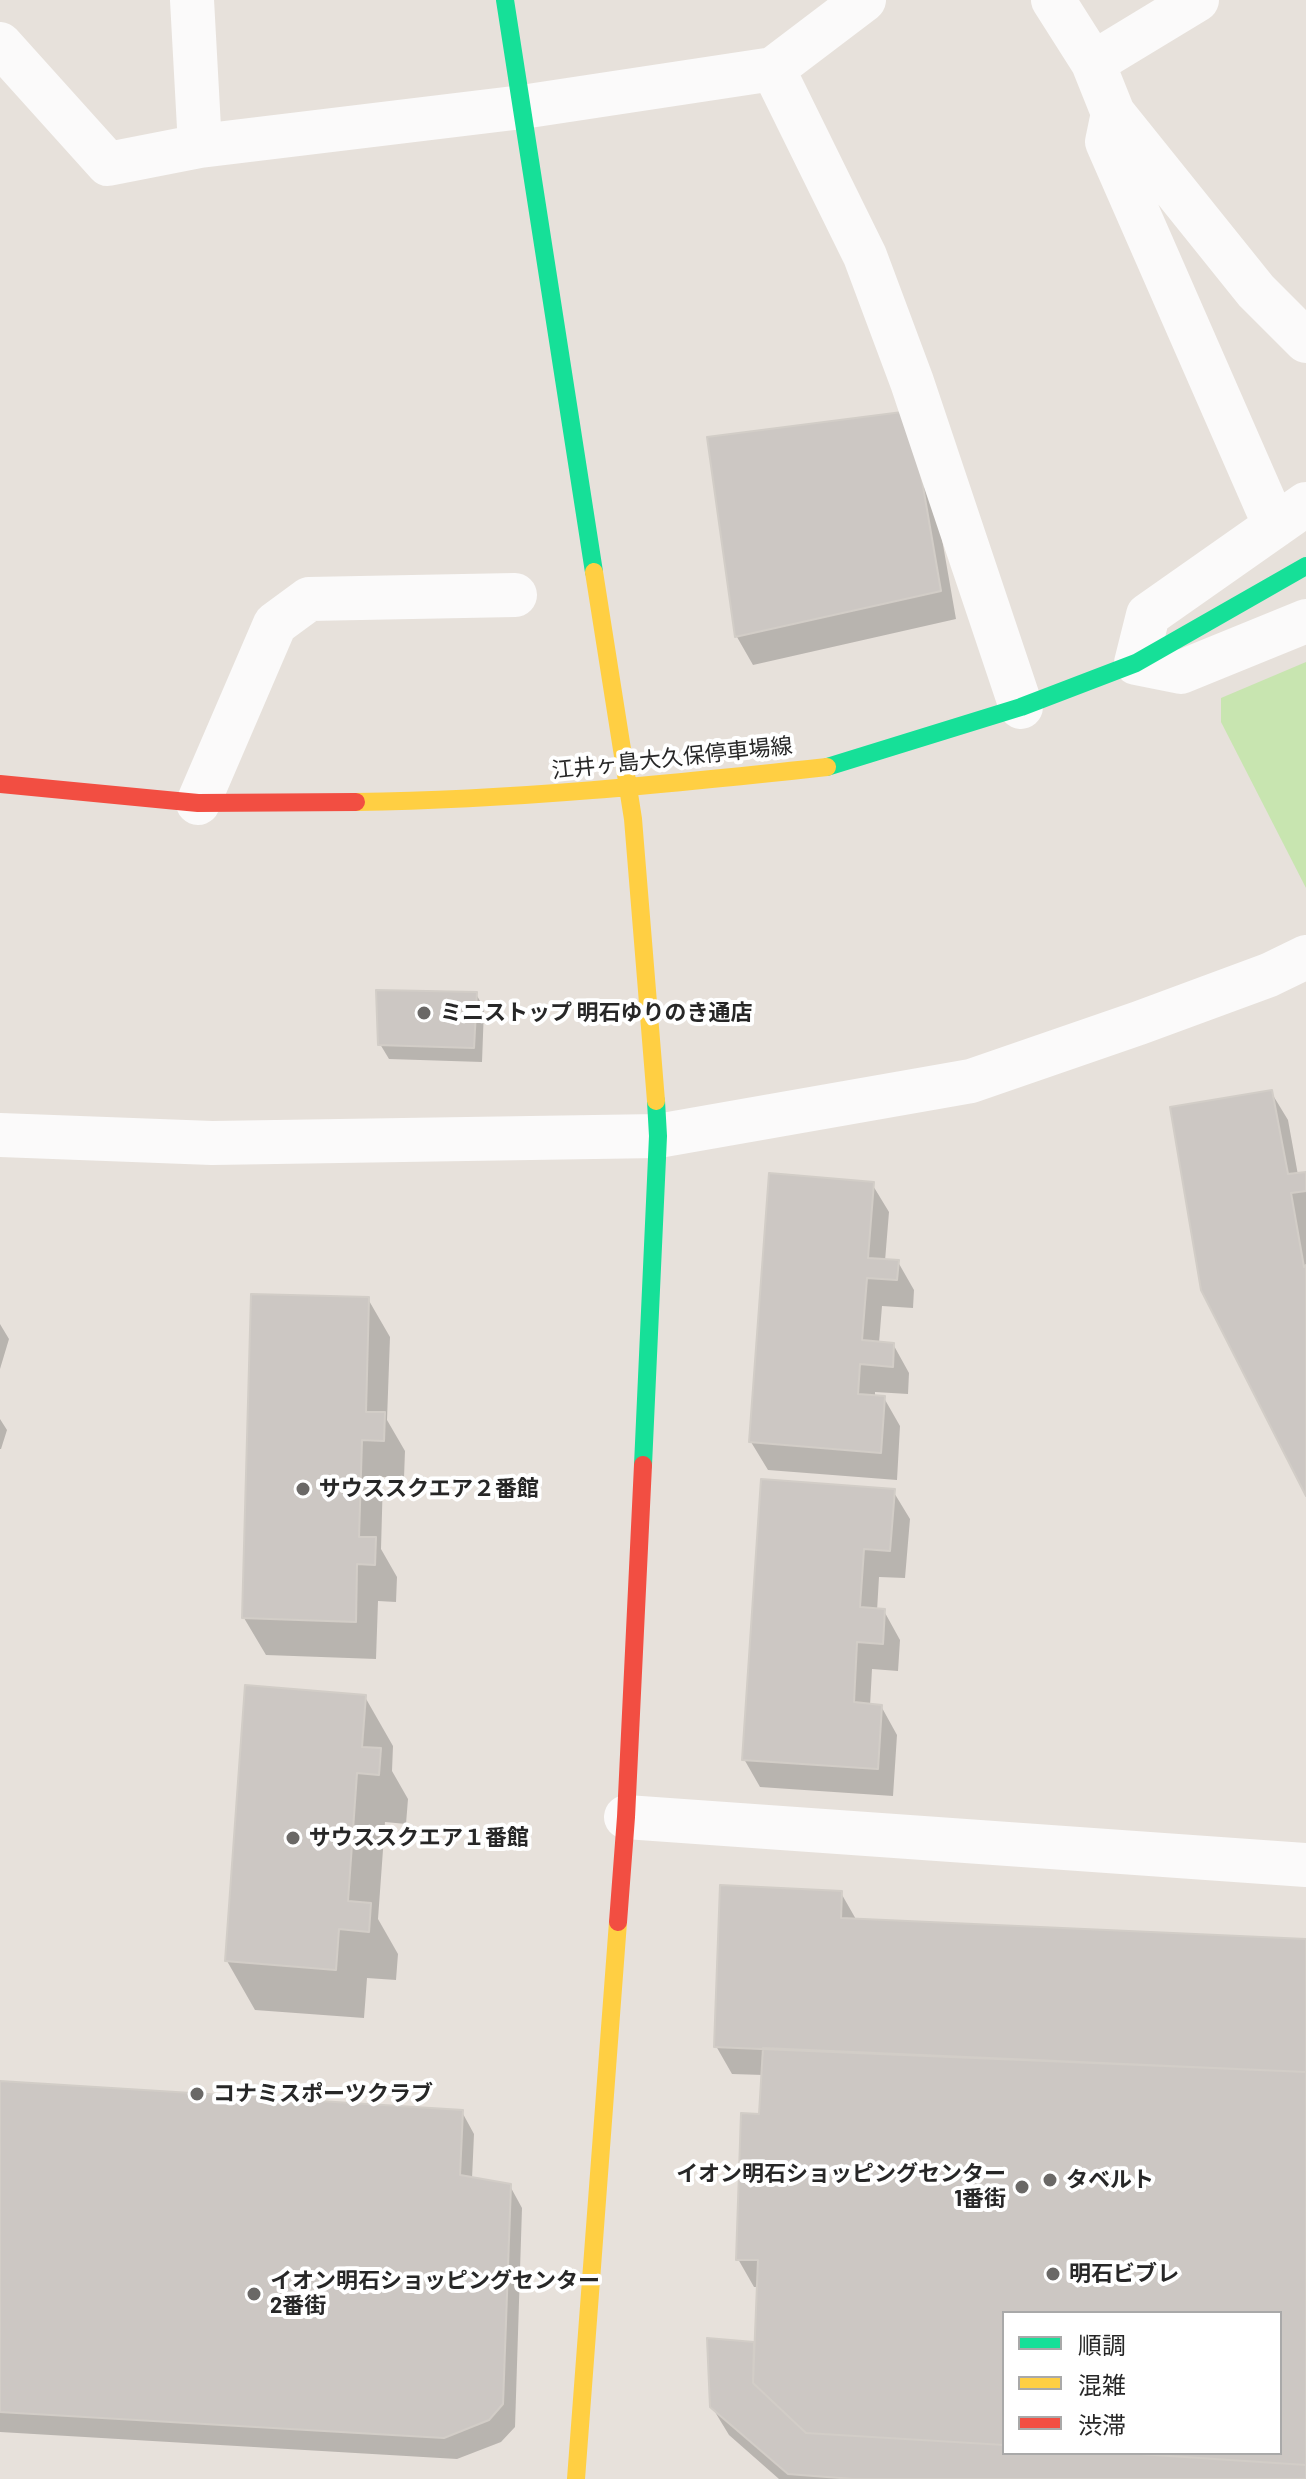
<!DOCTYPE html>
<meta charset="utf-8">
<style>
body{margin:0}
#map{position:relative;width:1306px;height:2479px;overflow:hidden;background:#e7e1db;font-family:Barlow,"Noto Sans JP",sans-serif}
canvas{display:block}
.legend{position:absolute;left:1002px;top:2311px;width:280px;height:144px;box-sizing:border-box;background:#fff;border:2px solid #a9a9a9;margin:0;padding:10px 14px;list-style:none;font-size:24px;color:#272727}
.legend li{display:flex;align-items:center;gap:16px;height:40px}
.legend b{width:40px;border:2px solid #a9a9a9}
</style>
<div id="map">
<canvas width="1306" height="2479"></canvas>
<ul class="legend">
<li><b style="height:10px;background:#16e098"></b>順調</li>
<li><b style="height:10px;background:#ffcf43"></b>混雑</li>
<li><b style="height:10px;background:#f24e42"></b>渋滞</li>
</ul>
</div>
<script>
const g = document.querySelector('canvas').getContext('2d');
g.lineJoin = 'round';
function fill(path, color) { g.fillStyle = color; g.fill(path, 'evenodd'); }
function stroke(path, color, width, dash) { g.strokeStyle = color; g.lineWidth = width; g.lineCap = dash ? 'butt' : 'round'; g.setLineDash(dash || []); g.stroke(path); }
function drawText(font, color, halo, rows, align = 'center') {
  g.font = font + ' Barlow,"Noto Sans JP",sans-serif'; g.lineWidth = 8; g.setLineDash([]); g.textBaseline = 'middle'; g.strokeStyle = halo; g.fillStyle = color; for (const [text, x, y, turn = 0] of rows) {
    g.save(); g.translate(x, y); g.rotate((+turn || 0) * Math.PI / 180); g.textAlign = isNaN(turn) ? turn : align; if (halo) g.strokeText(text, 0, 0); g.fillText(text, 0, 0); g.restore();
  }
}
fill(new Path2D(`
 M1306,662V888L1221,722V698Z`), '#c8e5b0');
fill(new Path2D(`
 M709,438L925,442L956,619L753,665L737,637Z
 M476,994L484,1008L482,1062L389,1059L380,1044Z
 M1271,1092L1288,1120L1298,1175L1306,1174V1492Z
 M872,1184L889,1212L885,1261L898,1262L914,1290L913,1308L882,1306L879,1343L893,1344L909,1373L908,1394L875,1392V1397L884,1398L900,1426L897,1480L768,1470L751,1442Z
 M368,1299L390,1337L387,1420L405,1451L404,1478L383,1477L381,1549L397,1577L396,1602L378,1601L376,1659L266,1655L244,1618Z
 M0,1324L9,1339L0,1369Z
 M0,1419L7,1430L1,1449H0Z
 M893,1491L910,1519L905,1578L879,1577L877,1611H884L900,1640L898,1671L872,1669L870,1706H881L897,1735L893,1796L760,1787L744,1759Z
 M365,1697L393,1746L392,1771L408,1799L406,1824L385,1822L378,1919L398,1954L396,1980L367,1978L364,2018L255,2010L227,1961Z
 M841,1893L857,1921L1306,1941V2479H779L729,2435L712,2407L709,2340L756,2344L759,2287H754L738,2259L761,2117L763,2075L732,2074L716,2046ZM1004,2313H1280V2453H1004Z
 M0,2083L462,2112L474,2134L472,2179L510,2186L522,2208L515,2427L501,2442L457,2459L0,2432Z`), '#0003');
const building = new Path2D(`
 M910,411L941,591L735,637L707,437Z
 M376,990L477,992L474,1048L378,1045Z
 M1272,1090L1288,1174L1306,1172V1191L1291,1193L1304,1267L1306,1265V1496L1201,1290L1170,1107Z
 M769,1173L874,1182L868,1258L899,1260L897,1280L867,1278L862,1340L894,1343L893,1367L860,1364L858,1394L885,1396L881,1453L749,1442Z
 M251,1294L369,1297L366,1412H385L384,1441L362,1440L359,1537H376L375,1565L357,1564L356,1622L242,1618Z
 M761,1479L895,1489L890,1551L864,1549L860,1607L885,1609L883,1644L857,1642L854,1702L882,1705L878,1769L742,1760Z
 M245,1685L366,1695L362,1747L381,1748L379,1775L357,1773L348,1901L371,1903L369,1932L339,1929L336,1970L225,1961Z
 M720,1885L842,1891L841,1918L1306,1939V2072L714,2047Z
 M763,2048L1306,2072V2465L1124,2453H1280V2313H1004V2445L806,2433L753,2383L758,2260H736L741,2113L759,2114Z
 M0,2081L463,2110L460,2175L511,2184L503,2404L489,2420L444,2438L0,2412Z
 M707,2338L754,2342L753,2383L806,2433L1004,2445V2453H1124L1306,2465V2479H853L788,2474L710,2407Z`);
fill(building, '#ccc7c3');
stroke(building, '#d2cdc7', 2);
stroke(new Path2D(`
 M192,0L200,146
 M1053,0L1093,63L1113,113L1256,291L1306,341
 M0,44L108,164L200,146L522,107L773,69L864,0
 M1093,63L1197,0
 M773,69L865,256L912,382L1021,707
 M1113,113L1107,142L1275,526
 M1306,504L1148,615L1136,663L1181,672L1306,621
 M198,803L275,624L309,599L515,595
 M0,1135L212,1143L658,1136L971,1081L1139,1023L1269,975L1306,957
 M626,1817L1306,1865`), '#fbfafa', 44);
stroke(new Path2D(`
 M505,0L594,572
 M827,767L1021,707L1136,663L1306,566
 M643,1465L658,1136L656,1101`), '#16e098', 18);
stroke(new Path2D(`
 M594,572L633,819L656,1101
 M356,802C514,800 670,784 827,767
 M576,2479L618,1922`), '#ffcf43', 18);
stroke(new Path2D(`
 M0,784L198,803L356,802
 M618,1922L626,1817L643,1465`), '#f24e42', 18);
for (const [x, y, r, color] of [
 [424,1013,8,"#6a6866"],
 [303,1489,8,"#6a6866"],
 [293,1838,8,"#6a6866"],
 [197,2094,8,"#6a6866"],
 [1050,2180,8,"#6a6866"],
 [1022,2187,8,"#6a6866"],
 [1053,2274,8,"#6a6866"],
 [254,2294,8,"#6a6866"]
]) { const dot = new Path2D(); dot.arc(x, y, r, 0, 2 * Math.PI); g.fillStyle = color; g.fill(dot); stroke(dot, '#fff', 3); }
drawText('22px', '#272727', '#fff', [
 ["江井ヶ島大久保停車場線",672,758,-6]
]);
drawText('bold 22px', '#272727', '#fff', [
 ["ミニストップ 明石ゆりのき通店",440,1013],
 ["サウススクエア２番館",319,1489],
 ["サウススクエア１番館",309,1838],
 ["コナミスポーツクラブ",213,2094],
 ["イオン明石ショッピングセンター",1006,2174,"right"],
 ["1番街",1006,2199,"right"],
 ["タベルト",1066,2180],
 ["明石ビブレ",1069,2274],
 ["イオン明石ショッピングセンター",270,2281],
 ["2番街",270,2306]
], 'left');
</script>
